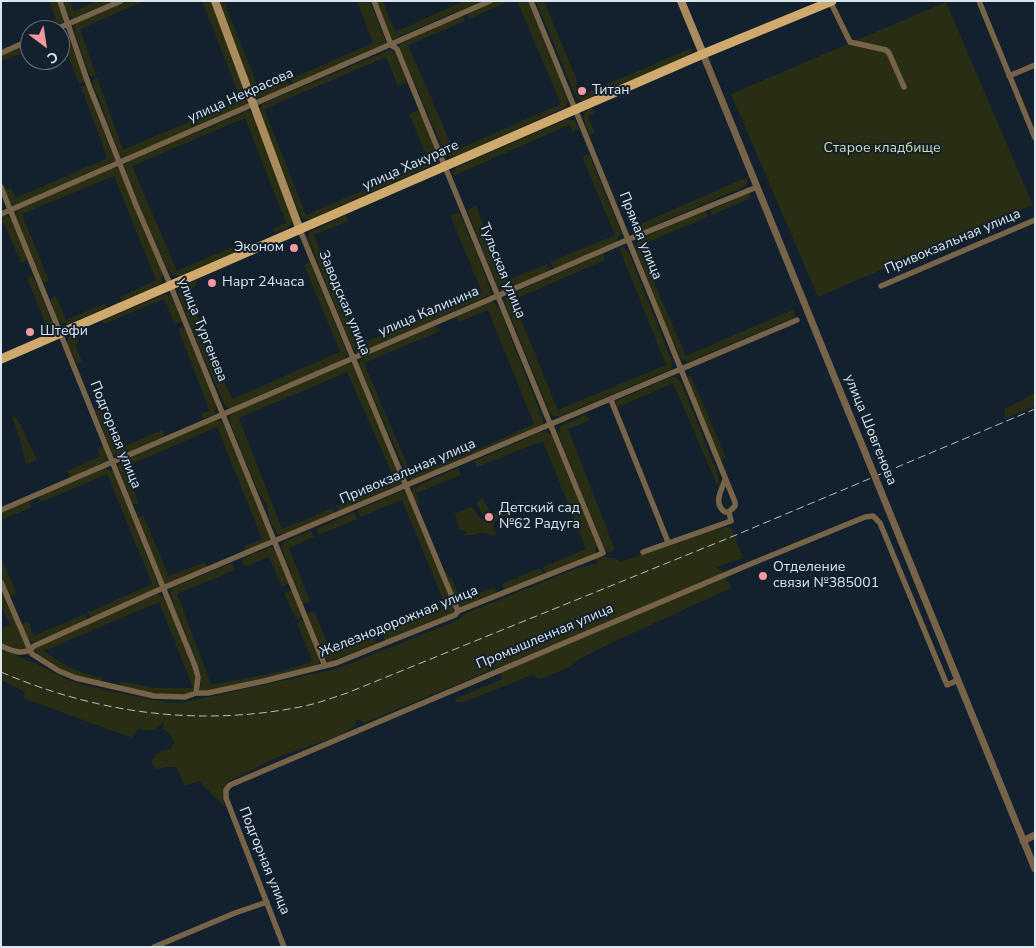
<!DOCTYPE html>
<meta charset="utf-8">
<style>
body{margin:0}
#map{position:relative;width:1036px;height:948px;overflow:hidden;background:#12212d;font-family:"Nunito Sans",sans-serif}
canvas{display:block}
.frame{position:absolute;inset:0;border:2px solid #dce6ee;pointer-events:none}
.north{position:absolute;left:20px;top:20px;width:50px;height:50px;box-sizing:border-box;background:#12212d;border:1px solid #63707a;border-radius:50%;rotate:149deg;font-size:14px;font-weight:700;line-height:20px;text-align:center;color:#dce6ee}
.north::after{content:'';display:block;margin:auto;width:18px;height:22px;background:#f49a9f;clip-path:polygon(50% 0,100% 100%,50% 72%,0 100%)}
</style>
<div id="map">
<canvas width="1036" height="948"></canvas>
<div class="frame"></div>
<div class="north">С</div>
</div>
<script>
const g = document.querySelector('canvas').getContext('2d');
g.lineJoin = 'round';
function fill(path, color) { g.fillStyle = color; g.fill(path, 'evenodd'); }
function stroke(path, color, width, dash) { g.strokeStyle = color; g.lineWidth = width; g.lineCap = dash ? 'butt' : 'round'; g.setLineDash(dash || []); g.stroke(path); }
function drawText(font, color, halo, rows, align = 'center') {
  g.font = font + ' "Nunito Sans",sans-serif'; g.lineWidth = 4; g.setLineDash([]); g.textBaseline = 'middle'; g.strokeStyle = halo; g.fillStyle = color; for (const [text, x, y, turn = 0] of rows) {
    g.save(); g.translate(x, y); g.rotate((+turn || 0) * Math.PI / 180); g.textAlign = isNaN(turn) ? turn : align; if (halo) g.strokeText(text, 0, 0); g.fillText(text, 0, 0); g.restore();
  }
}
fill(new Path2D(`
 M49,1H57L64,20C56,30 43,30 32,30L56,19Z
 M63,1H70L74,11L97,1H114L73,18L68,16Z
 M129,1H144L80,29L96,75L90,77L76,37L74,26L78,22Z
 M202,1H212L248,101L246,106L124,158L120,156L93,84V80L97,77L123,150L241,100Z
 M219,1H224L260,92L287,81L290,86C280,90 265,100 254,96Z
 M357,1H370L386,43L293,85L291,79L373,43Z
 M376,1H383L395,32L464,1H481L393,39L390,37Z
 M495,1H509L469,19L467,13Z
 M517,1H528L568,101L566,107L459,155L451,157L445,154L400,49V44L462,15L465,21L408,45L454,151L561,104Z
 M536,1H544L578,83L575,84L580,96L691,48L692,51L688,56L582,101L576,97Z
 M946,2L1033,205L818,297L731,94Z
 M66,30L85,81L79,84L61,37H60V31Z
 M30,43V50L1,61V56Z
 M390,50L395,53L407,82L398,86L386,57L264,109L306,215L429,162L409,114L419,110L439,158V162L311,219H303L300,215L259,111L264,103Z
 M86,85L115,161L15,205L11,203L5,190L11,188L16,198L107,158L81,87Z
 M592,108L595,114L588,116L595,133L589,135L583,117L585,112Z
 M247,111L253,114L293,222L287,229L273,232L272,229L286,223L245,118L132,166L177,271L237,245L240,250L180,276L173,275L167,268L138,203L124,165L130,161Z
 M571,119L575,121L579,129L573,132L569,125L453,176L454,169L462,165L565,120Z
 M589,154L621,232L616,242L554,269L550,262L615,235L582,157Z
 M111,169L116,168L119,170L163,274L162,282L159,285L121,301L120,297L156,280L114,176L22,214L49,281L43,283L16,217L17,210Z
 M748,177L747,184L742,188L643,230L640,224Z
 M749,193L751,198L712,215L710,210Z
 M476,206L506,281L547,264L550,271L505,290L500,291L498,288L467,210Z
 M705,211L708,217L641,245L657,289L686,356L794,309L795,317L688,362L681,358L659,311L635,247L638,239L643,237Z
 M459,212L478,256L492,294L359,353H356L352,348L308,238L310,232L346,215L348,221L314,235L359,345L482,292L450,215Z
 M1,216H6L11,219L28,260L21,263L4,223L1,224Z
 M623,247L629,253L672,362L671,369L559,417C550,417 548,408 545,401L505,303V299L508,295L603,254L605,260L513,300L558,410L666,365L619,248Z
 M310,262L348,355L344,359L230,408L226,407L207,366L179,297V289L196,280L198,285L186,290L232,399L340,352L304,265Z
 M33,276L53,324L52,329L48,331L27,278Z
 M166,294L172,298L182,322L175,324L164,299L104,324L103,320Z
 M56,296L66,320L106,303L107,307L68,324L59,322L50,299Z
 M492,301L500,310L543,420V425L411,480L409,479L359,365L360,361L365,356L435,326L440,331L364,363L412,476L488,445L534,424L488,310L459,322L456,317Z
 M184,327L216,403L215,414L203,419L201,414L209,411V409L178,329Z
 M76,333L79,342L75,344L82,362L77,364L67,342L70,335Z
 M348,363L353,364L402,483L339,511L337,506L395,480L347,372L239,418L282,529L333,508L335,513L284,534H277L269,518L267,505L259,493L230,423L229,417L232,413Z
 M691,376L726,457L719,460L687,378Z
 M671,377H675L681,382L719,477L718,487L673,383L616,408V401Z
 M1035,393V406L1004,419L1005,409Z
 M100,407L118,449L162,430L165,436L120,456H115L112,453L95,410Z
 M585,415L590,420L568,429L615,550L608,553L605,551L558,433L561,426Z
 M15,416L21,426L37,460L26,464L20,439L12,417Z
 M217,419L222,422L225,427L270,538L266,542L246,552L244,546L262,539L217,427L125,467L139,504H132L118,467L122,461Z
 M544,431L551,434L553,438L597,546L595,554L546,573L543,567L586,549L543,441L477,467L474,461Z
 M104,446L108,455L107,461L70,478L67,471L100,456L97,449Z
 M105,468L114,472L159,587L91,618L87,613L152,584L107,474L41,502L39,498L41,495Z
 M458,468L461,475L416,493L419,502L417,503L411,493L413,488Z
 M402,491L407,493L454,608L453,614L385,641L382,634L446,607L402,500L360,517L358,510Z
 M483,498L490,512V514L483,516L476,502Z
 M29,501L32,507L1,520V512Z
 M519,502H528L531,508H521L496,520L493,526L496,535L492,536C480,529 477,537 466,535V532L459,529L455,513L472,507L482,520L491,518L501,507Z
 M354,512L357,519L319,535L316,529Z
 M143,515L169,576L205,562L207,568L165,584L163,583L137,518Z
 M731,526L743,558L715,568L723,571L731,588L609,644L579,659L570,667L540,679L532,675L464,702H456L455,699L502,679L501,666L364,723L357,719L355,725L341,735L278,757L227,782L222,798L225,807L199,781L185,786L176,767H166L157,769L151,763C155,754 161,749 171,749L174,742L170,734L163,729L164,722C155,731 150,732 138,729L132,738L23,698L25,692L1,680V649L37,664L68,680L91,687L143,698L171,703L186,702L336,669L446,625L458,620L467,613L578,568L598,563L596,559L599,557L615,558L620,562L709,530H716Z
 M311,531L314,537L289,548L310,601L303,604L281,547L285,541Z
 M270,547L275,549L289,583L282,587L269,557L244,567L242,559Z
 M1,557L17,594L9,597L1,576Z
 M232,563L235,570L177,594L211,684H216L284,671L312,661L297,623L304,619L320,660L318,665L315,667L208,691L200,690L201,676L195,657L172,600L170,592L172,588Z
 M540,568L543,574L504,590L502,584Z
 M447,572L450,578H452L461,601L494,587L497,593L460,607L445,573Z
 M1,589L26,648L23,651L1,644V629L10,625L1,606Z
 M291,590L302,617L296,620L284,593Z
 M158,594L166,599L196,674L194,690L187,695L154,694L119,687L120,681L155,688H193L159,602L44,651C62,665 80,673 102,678V684C82,678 49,668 35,652L37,646Z
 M314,611L332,654L375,637L377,644L329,662L324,657L306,614Z
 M85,614L87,620L35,642C26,642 24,633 21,625L28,622L34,636Z`), '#292d14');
stroke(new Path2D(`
 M60,1L88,83L136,205L167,277L325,666
 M531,1L735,502V506L729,512
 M830,1L850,42L886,50L889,53L904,87
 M979,1L1035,138
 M54,30L121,1
 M1,53L30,40
 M1009,76L1035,65
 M1,187L195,666L198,677L196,693
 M1,214L490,1
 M300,230L458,611
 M881,286L1035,220
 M611,400L668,542
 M725,480C721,491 713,504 725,512H729
 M1,510L627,240L757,187
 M643,552L731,521L729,512
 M1,582L30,650L34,646L163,588L797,320
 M1,646C11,650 20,655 30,650L32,654L59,671L76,678L154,696L185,697L196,693H208L264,681L336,663L455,615L458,611L603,553L421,108L397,49L391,45L374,1
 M154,947L235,913L267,902
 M284,947L226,798V790L230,785L748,565L865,517L873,516L880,523L947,685L958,680`), '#776448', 5.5);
stroke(new Path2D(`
 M703,54L840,391
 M924,597L1035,869
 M1023,841L1035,835`), '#776448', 7);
stroke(new Path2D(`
 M215,1L300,230
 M681,1L703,54`), '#a98b5d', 8);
stroke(new Path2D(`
 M1,359L703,54L832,1`), '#d0aa6d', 9);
stroke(new Path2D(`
 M1,672C96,713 197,727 300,707C316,704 332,698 347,693L736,535L1035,409`), '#b1bcc5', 1, [8, 4]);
stroke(new Path2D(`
 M840,391L924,597`), '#776448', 7);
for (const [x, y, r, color] of [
 [582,91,5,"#f49a9f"],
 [294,248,5,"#f49a9f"],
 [212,283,5,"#f49a9f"],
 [30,332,5,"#f49a9f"],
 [489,517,5,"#f49a9f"],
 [763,576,5,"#f49a9f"]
]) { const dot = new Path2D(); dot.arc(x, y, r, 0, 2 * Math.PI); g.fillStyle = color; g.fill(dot); stroke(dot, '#12212d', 2); }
drawText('14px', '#dce6ee', '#12212d', [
 ["Титан",592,91],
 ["Эконом",284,248,"right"],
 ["Нарт 24часа",222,283],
 ["Штефи",40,332],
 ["Детский сад",499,509],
 ["№62 Радуга",499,525],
 ["Отделение",773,568],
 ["связи №385001",773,584]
], 'left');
drawText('14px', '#dce6ee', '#12212d', [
 ["улица Некрасова",241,96,-24],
 ["улица Хакурате",411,166,-24],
 ["Прямая улица",640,236,68],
 ["Привокзальная улица",953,242,-23],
 ["Тульская улица",502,271,68],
 ["Заводская улица",344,303,67],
 ["улица Калинина",429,312,-23],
 ["улица Тургенева",202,330,68],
 ["улица Шовгенова",870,430,68],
 ["Подгорная улица",115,435,68],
 ["Привокзальная улица",408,472,-23],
 ["Железнодорожная улица",399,622,-22],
 ["Промышленная улица",545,637,-23],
 ["Подгорная улица",264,861,68]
]);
drawText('14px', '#d2dca2', '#12212d', [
 ["Старое кладбище",882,149]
]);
</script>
